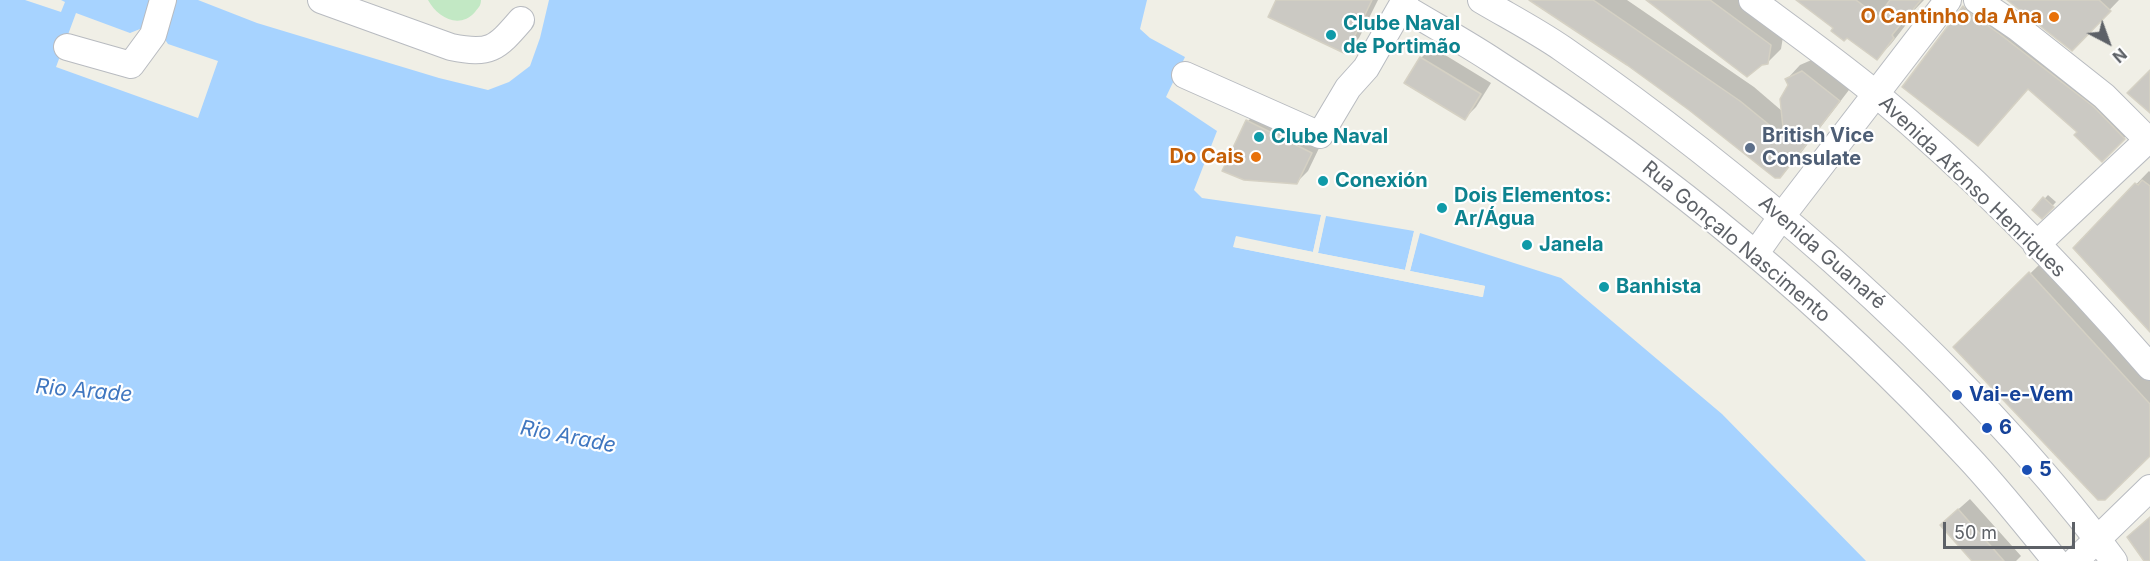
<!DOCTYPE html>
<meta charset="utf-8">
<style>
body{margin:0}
#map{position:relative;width:2150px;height:561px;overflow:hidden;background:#f0efe6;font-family:Inter,sans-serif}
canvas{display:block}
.north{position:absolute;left:2078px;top:12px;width:60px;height:60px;-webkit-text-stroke:4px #fff;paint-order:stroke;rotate:139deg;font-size:16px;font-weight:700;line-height:24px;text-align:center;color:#5d6167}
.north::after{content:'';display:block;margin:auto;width:21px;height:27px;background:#5d6167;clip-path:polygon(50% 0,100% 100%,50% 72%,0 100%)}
.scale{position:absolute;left:1943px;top:522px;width:132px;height:27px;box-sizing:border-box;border:3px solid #5d6167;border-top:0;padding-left:8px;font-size:18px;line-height:21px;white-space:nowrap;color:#5d6167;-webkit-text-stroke:4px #fff;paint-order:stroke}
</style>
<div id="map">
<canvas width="2150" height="561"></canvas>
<div class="north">N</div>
<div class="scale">50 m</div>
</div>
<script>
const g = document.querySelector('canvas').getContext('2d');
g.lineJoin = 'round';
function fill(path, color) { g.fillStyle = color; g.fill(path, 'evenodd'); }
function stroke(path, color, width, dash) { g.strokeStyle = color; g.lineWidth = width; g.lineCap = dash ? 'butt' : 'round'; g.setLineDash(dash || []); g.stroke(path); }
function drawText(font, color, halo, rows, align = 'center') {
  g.font = font + ' Inter,sans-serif'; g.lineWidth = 4.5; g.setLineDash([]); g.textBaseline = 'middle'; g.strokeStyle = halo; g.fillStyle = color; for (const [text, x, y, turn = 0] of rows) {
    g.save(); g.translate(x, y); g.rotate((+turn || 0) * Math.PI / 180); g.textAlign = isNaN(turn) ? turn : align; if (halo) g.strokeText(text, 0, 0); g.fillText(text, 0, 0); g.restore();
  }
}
fill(new Path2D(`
 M428,0H481C481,6 478,8 475,12C459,30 437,17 428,0Z`), '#c2e8c4');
fill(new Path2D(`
 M0,0H25L61,12L65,2L61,0H198L257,23L439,78L488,90L509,82L530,66L540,38L549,0H1147L1140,29L1150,38L1185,57L1166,97L1217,131L1194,190L1202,198L1321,215L1313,252L1236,237L1234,247L1482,297L1485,286L1410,271L1420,233L1561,278L1722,414L1866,561H0Z
 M1326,216L1414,231L1405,270L1318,253Z`), '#a7d3ff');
fill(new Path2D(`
 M76,13L130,33L145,27L162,35L168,44L218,61L198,118L56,67Z
 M1322,212L1326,213L1318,253L1405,270L1415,228L1417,231L1420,230L1410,271L1485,286L1483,297L1233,247L1236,236L1313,252ZM1238,240L1405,273L1408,272L1481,289L1480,294L1237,245Z`), '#f0efe6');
fill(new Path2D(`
 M1277,0H1378L1359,38L1345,52Z
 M1532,0H1627L1754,87L1782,111L1789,86L1787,79L1800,65L1816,58L1852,86L1794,162L1780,177L1628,64Z
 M1649,0H1742L1784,31L1781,49L1767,63Z
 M1799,0H1924L1905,20L1908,22L1891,44L1877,58Z
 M1972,0L2137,125L2102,160L2079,132L2029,88L1904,87Z
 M2008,0H2119L2072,49Z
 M1432,47L1491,83L1476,107L1465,118L1421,58Z
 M1259,110L1322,142L1308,171L1297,182L1248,121Z
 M2149,171L2150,172V330L2075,248Z
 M2048,195L2056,202L2042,217L2034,210Z
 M2041,263L2150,381V454L1955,347Z
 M1970,499L2021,556L2016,561H1974L1953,514Z`), '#0003');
const building = new Path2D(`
 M1276,0H1372L1346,54L1268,17Z
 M1529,0H1593L1740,101L1784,137L1780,99L1788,85L1785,79L1802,71L1840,101L1780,178H1775L1689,110L1627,65Z
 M1646,0H1710L1771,45L1768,64L1762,65L1747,77Z
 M1796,0H1856L1878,17L1890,0H1921L1892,35L1894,38L1877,60L1847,38L1844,41L1831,31L1833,28Z
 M2007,0H2099L2111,11L2072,51Z
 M1963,6L1969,12L2001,35L2094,107L2125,139L2102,162L2074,135L2077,132L2028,89L1978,146L1902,87Z
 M1420,57L1481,94L1465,120L1404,83Z
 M2150,70V113L2127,93Z
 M1246,120L1312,153L1297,184L1244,180L1222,171Z
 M2142,180L2150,186V332L2073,248L2135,183L2138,185Z
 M2043,197L2054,207L2042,219L2032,210Z
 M2029,272L2150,404V456L2105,500H2098L1953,347Z
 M1958,509L2004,561H1972L1940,525Z
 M2150,517V561H2144L2127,537Z`);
fill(building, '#cbc9c3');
stroke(building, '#d5d1c4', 1.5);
const minor = new Path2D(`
 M321,0L451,47C490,55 496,49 521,20
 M1481,0C1508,16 1537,31 1563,49C1657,114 1747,185 1833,261C1935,352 2032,451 2114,561
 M1752,0C1794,31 1836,61 1876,94C1974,176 2066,270 2150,367
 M1977,0L2018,28L2104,96L2150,142
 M1402,6C1433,25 1465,42 1495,62C1668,173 1828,306 1968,457C1999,490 2027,526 2056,561
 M67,47L131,65L153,35L163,0
 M1185,75L1320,135L1348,88L1366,68L1405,0
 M2036,245L2150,138
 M1756,253L1782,216L1948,0
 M2075,561L2150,488`);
stroke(minor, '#b8bbc0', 28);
stroke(minor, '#fff', 26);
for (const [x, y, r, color] of [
 [2054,17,6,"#e8710a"],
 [1331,35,6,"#0f9aa8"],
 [1259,137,6,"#0f9aa8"],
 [1750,148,6,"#5c6f8a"],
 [1256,157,6,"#e8710a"],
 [1323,181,6,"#0f9aa8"],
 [1442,208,6,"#0f9aa8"],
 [1527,245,6,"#0f9aa8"],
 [1604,287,6,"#0f9aa8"],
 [1957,395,6,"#1a4fb4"],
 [1987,428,6,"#1a4fb4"],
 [2027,470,6,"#1a4fb4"]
]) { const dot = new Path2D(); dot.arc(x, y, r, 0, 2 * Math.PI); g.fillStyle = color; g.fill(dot); stroke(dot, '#fff', 2); }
drawText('bold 20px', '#c56008', '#fff', [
 ["O Cantinho da Ana",2042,17],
 ["Do Cais",1244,157]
], 'right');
drawText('bold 20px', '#0d838f', '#fff', [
 ["Clube Naval",1343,24],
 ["de Portimão",1343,47],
 ["Clube Naval",1271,137],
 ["Conexión",1335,181],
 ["Dois Elementos:",1454,196],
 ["Ar/Água",1454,219],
 ["Janela",1539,245],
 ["Banhista",1616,287]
], 'left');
drawText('bold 20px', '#4e5e75', '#fff', [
 ["British Vice",1762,136],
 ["Consulate",1762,159]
], 'left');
drawText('20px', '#5d6167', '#fff', [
 ["Avenida Afonso Henriques",1972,187,44],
 ["Rua Gonçalo Nascimento",1736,242,40],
 ["Avenida Guanaré",1822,253,41]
]);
drawText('bold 20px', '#164399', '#fff', [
 ["Vai-e-Vem",1969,395],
 ["6",1999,428],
 ["5",2039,470]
], 'left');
drawText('italic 21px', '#4077c0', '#fff', [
 ["Rio Arade",84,391,5],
 ["Rio Arade",568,437,11]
]);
</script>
